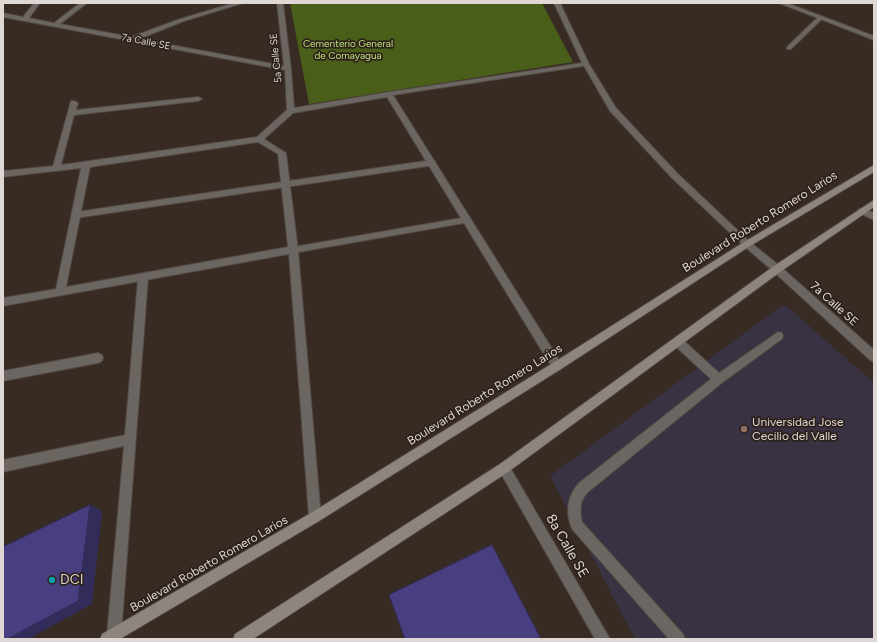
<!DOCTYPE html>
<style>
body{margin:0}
#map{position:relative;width:877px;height:642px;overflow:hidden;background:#372b24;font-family:Figtree,sans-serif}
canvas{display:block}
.frame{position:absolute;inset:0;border:4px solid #dfd7d3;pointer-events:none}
</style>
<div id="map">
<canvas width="877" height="642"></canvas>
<div class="frame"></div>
</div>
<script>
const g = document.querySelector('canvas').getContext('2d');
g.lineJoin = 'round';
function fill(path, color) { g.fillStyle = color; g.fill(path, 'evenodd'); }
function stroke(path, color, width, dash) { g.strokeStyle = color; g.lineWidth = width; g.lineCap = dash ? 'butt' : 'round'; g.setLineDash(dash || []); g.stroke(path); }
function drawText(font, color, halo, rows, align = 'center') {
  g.font = font + ' Figtree,sans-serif'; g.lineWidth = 3.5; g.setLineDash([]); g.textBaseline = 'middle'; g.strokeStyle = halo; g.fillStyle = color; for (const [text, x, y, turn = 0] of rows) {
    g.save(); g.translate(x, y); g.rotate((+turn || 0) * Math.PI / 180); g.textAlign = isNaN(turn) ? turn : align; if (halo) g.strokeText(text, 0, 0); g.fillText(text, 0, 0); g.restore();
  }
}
fill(new Path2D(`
 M784,304L874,383V639H635L550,476Z`), '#383243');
fill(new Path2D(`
 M290,3H542L573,62L309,104Z`), '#495f19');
const service = new Path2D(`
 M818,17L823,18L791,49H787V47Z
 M432,160L435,161V165L76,218L72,215L76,212Z
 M467,217L470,218L471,220L470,222L293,253L288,250L293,247Z
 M143,274L146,275L148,278L121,635L119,639H109L107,635L124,446L3,472V460L125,435L138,278L140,275Z
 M778,332L782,333L783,336L782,339L723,382L588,492C579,501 580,510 582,522L683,634L685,639H669L572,529C565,513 567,496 579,483L711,379L674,345L673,342L674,339L678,338L682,339L719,373Z`);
const minor = new Path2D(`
 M34,3H40L29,18L54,23L80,3H87L60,24L131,37L180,19L234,3H243L184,21L139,39L284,66L277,3H283L291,69L294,108L389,92L582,63L554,3H560L589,64L616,108L677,173L750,242L780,266L874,350V362L870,360L774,272L744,246L671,177L610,111L584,66L393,95L561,363L562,366L561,369L557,371L553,369L387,97L293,113L264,139L286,153L298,250L321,517L319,521L315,523L311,521L309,517L289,254L3,306V298L56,289L81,168L3,177V171L53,166L71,101H74L78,103L76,110L198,97L202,99L198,101L74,115L61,165L257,137L287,110L285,70L3,17V13L23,17ZM258,142L278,154L288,247L66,287L90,167Z
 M779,3H787L874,36V40Z
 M862,208L874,213V220L859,213L858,211L859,209Z
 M98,353L102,355L103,358L102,361L98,363L3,381V371Z
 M504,462L508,464L610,639H595L500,472L498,468L500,464Z`);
const secondary = new Path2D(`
 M874,165V172L750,246L561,369L319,521L120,639H100L102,634L311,513L553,363L744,242Z
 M874,200V207L780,272L508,472L253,639H233L235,634L500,464L774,266Z`);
stroke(service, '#524740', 2);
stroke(minor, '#524740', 2);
stroke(secondary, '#524740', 2);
fill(service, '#6b6661');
fill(minor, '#6b6661');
fill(secondary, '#8d857e');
fill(new Path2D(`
 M90,505L102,511L92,604L28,639H7Z`), '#322c5a');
const building = new Path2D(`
 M90,505L78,601L7,639H3V547Z
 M492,545L541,639H405L389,595Z`);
fill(building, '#473f80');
stroke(building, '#322c5a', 1);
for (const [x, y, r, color] of [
 [744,429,4,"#8d6e63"],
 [52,580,4,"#0f9aa8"]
]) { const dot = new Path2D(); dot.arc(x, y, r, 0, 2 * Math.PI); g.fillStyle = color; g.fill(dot); stroke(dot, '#2d211b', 1.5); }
drawText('10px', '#dfd7d3', '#2d211b', [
 ["7a Calle SE",146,42,11],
 ["5a Calle SE",276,58,-96]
]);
drawText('10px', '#bde17a', '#2d211b', [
 ["Cementerio General",348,44],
 ["de Comayagua",348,56]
]);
drawText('12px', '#dfd7d3', '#2d211b', [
 ["Boulevard Roberto Romero Larios",760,222,-32],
 ["7a Calle SE",834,304,42],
 ["Boulevard Roberto Romero Larios",485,395,-32],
 ["Boulevard Roberto Romero Larios",209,564,-30]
]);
drawText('12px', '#dfd7d3', '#2d211b', [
 ["Universidad Jose",752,422],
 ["Cecilio del Valle",752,436]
], 'left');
drawText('14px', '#dfd7d3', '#2d211b', [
 ["8a Calle SE",567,546,60]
]);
drawText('14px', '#dfd7d3', '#2d211b', [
 ["DCI",60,580]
], 'left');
</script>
